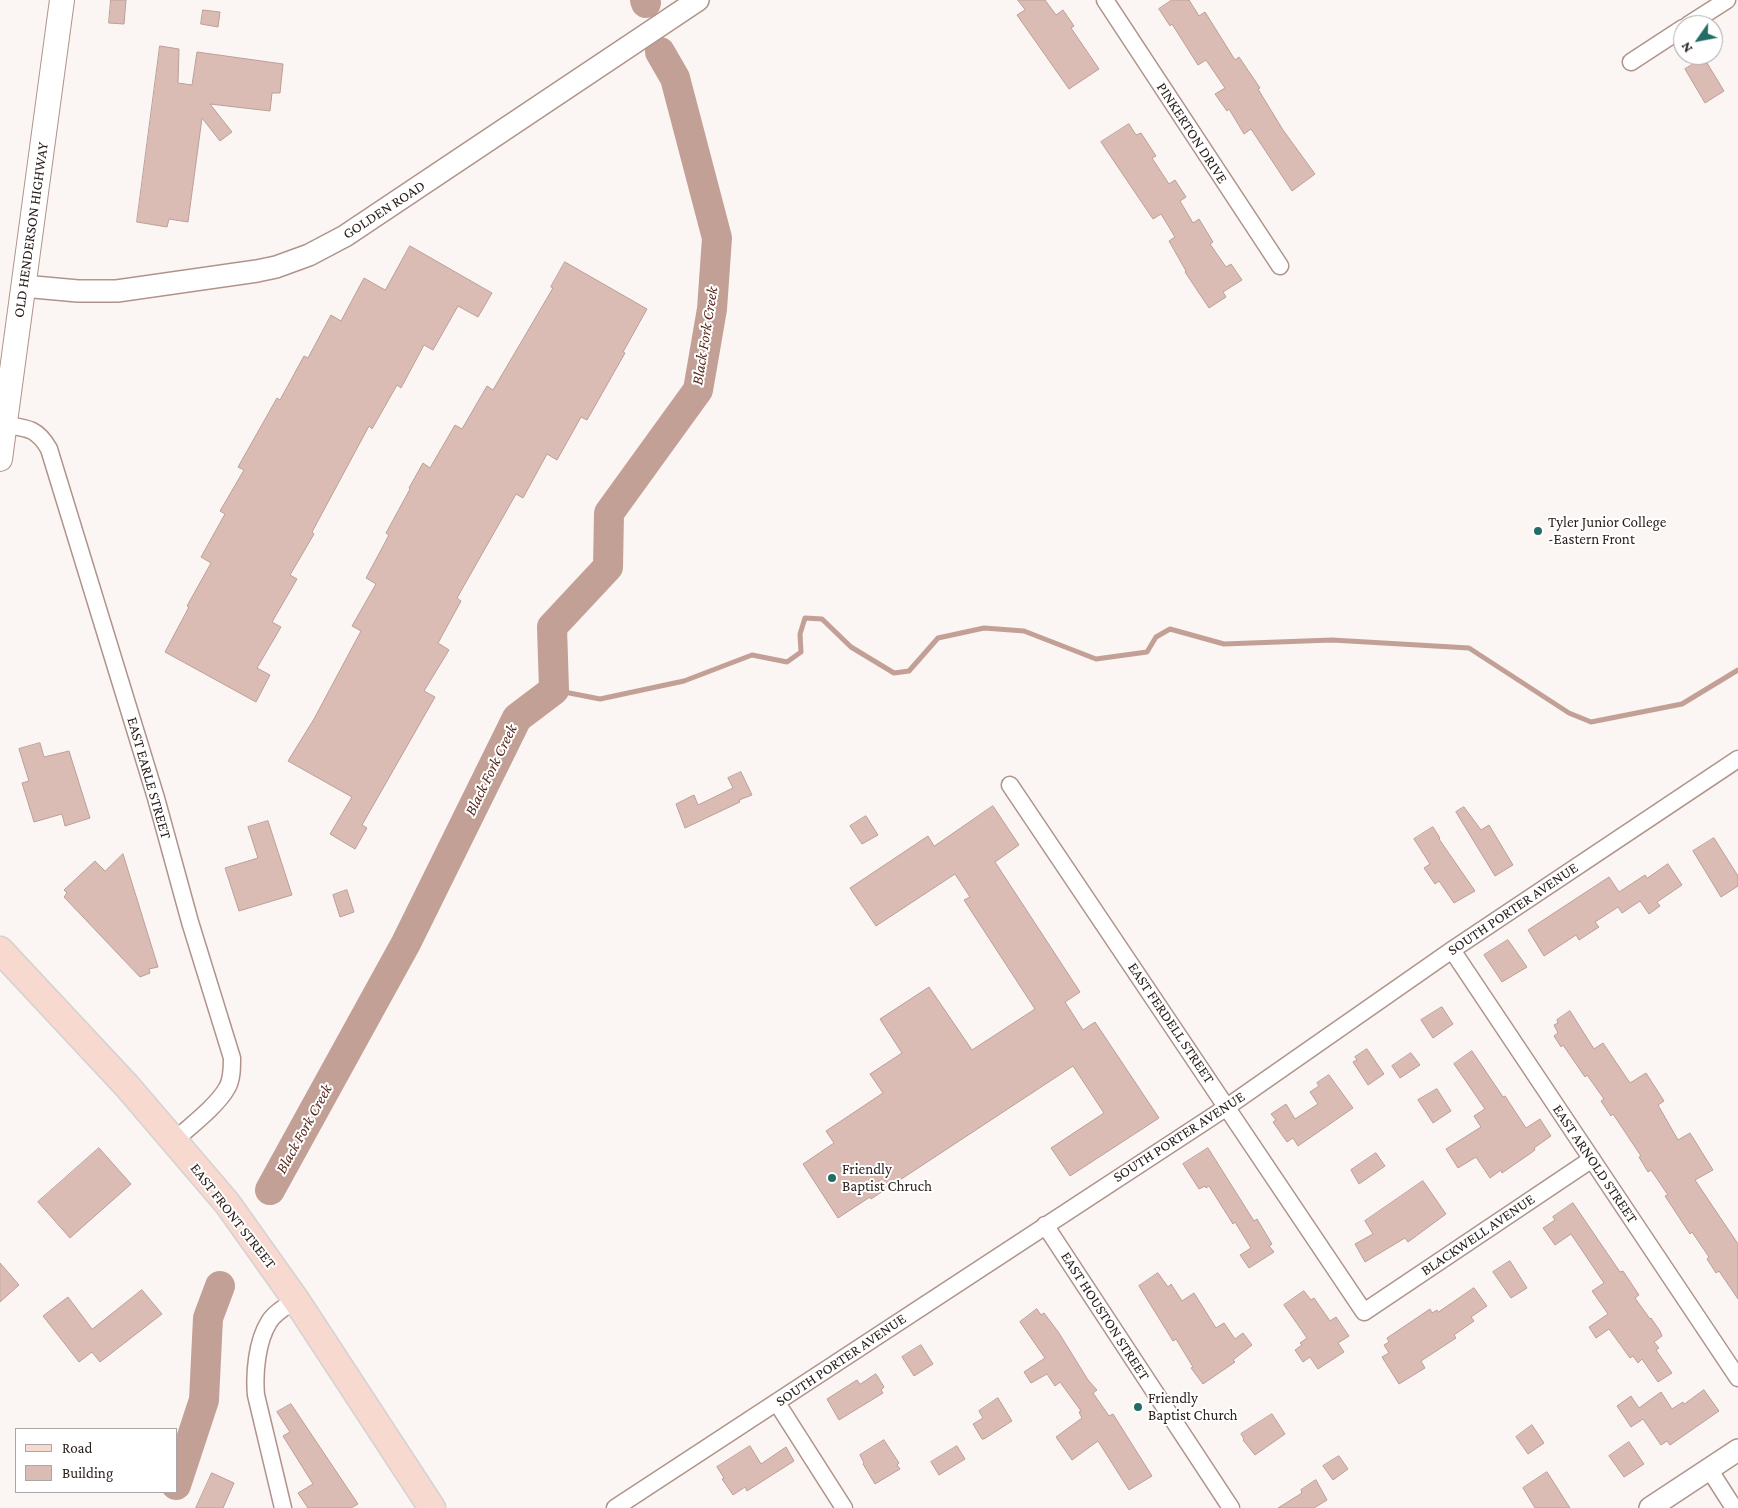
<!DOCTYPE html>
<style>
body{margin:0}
#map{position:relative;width:1738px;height:1508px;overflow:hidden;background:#fbf5f3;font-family:"Crimson Pro",serif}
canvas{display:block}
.legend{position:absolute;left:15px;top:1428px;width:162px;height:65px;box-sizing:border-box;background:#fff;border:1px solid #aaa6a5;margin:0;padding:6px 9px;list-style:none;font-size:15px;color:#2b201d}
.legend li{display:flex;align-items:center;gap:10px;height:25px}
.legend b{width:25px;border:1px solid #aaa6a5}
.north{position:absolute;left:1673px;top:15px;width:50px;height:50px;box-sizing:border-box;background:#fff;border:1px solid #aaa6a5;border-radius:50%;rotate:237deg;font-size:14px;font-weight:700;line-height:20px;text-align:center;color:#2b201d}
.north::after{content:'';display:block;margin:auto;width:18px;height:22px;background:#236d66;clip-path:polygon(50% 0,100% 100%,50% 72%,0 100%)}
</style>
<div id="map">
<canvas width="1738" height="1508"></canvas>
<ul class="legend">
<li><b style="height:6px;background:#f7d9d0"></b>Road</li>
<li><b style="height:14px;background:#dabcb4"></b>Building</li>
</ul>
<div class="north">N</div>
</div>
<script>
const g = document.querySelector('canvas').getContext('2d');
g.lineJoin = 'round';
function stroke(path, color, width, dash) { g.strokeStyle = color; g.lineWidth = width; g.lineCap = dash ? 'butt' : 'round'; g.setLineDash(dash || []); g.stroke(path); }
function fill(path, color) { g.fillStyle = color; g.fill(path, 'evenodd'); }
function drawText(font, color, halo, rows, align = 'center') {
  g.font = font + ' "Crimson Pro",serif'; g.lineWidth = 4; g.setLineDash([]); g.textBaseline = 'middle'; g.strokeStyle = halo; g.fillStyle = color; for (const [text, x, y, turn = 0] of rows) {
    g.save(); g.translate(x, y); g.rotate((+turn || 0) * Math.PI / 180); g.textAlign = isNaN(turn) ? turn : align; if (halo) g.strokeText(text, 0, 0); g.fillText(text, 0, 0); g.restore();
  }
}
stroke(new Path2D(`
 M554,690L600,699L684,681L752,655L787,662L801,652L800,634L805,618L822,619L851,647L894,673L909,671L938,638L984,628L1024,631L1096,659L1147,652L1156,637L1170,629L1224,644L1332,640L1469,648L1569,713L1591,722L1682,704L1738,670`), '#c3a096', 5);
stroke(new Path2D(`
 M645,0L646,3
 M270,1190L406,943L517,718L554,690L552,627L608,567L609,513L698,390L712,309L717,238L675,78L660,52
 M176,1485L204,1400L208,1318L220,1286`), '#c3a096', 30);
const building = new Path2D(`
 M111,0H126L124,24L109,23Z
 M1018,0H1045L1056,15L1063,10L1074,26L1071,28L1099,69L1069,89L1017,15L1025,10Z
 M1172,0H1189L1199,16L1205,12L1235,60L1239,57L1260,88L1258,89L1283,130L1315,174L1292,191L1251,129L1244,134L1229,109L1227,111L1215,94L1225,88L1206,60L1198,65L1172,24L1170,26L1159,9Z
 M203,10L220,12L218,27L201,24Z
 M160,46L179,49L178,83L192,85L197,52L283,64L280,93H272L270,111L210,104L232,132L220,141L202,118L188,222L169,219L167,227L137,222Z
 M1704,58L1724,91L1705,103L1685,69Z
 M1129,124L1136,135L1141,133L1156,156L1152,158L1169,184L1175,180L1186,197L1180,201L1193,223L1199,219L1213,242L1210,244L1226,267L1231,264L1242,280L1223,292L1226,297L1209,308L1185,272L1186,271L1169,241L1175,237L1161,214L1153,219L1101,142Z
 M410,246L492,293L478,317L458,306L433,350L424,345L401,388L397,385L372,429L369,426L312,532L314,534L290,575L297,579L272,622L281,627L257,668L270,675L256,702L165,652L189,607L187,606L211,563L201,557L225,514L220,511L244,470L238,467L277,398L280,400L304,356L308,358L331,315L341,321L364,278L385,290Z
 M565,262L647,309L623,352L625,353L587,420L581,417L557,460L547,454L523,498L516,494L457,598L461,601L438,643L449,650L424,691L435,697L362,825L367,828L355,849L330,834L352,797L288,761L314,719L361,631L352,626L376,584L366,578L389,535L386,533L410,489L409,488L423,463L430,468L455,425L462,429L487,386L493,390L553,288L551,287Z
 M40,743L44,757L69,751L90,818L65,826L62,814L34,822L22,783L29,781L19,749Z
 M741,772L752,795L739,800L740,802L685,828L676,804L694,795L698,805L733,788L728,778Z
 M993,806L1019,845L995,862L1080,992L1065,1002L1083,1030L1095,1022L1159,1118L1070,1176L1051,1148L1104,1113L1073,1066L871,1199L870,1197L838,1218L803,1164L834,1143L826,1131L883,1093L870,1074L902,1053L880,1019L929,987L972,1050L1035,1009L964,900L970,897L955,874L876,926L850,888L928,836L934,846Z
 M1464,807L1481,830L1489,825L1513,865L1495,876L1456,812Z
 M866,816L878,835L862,844L850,826Z
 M268,821L292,895L239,911L225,868L258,858L248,827Z
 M1433,827L1440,838L1439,839L1475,891L1454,903L1439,881L1435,884L1424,868L1430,864L1414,839Z
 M1714,838L1738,876V886L1721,897L1693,851Z
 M123,854L158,967L149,969L150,973L140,977L64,897L67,893L64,890L95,861L105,871Z
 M1668,864L1682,885L1657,902L1660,906L1649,914L1640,901L1622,913L1618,907L1595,922L1599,927L1579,940L1576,935L1544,956L1528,930L1609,877L1619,892L1645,875L1647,878Z
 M347,890L354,912L340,917L333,895Z
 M1508,940L1527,967L1502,982L1484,955Z
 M1442,1007L1453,1024L1433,1038L1421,1020Z
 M1570,1011L1594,1049L1603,1043L1630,1083L1646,1073L1664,1101L1658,1105L1678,1140L1690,1133L1713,1170L1695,1180L1738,1244V1299L1719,1271L1716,1273L1707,1259L1709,1257L1692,1232L1690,1234L1665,1196L1668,1195L1651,1170L1648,1172L1639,1157L1641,1156L1613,1114L1611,1116L1601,1101L1604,1099L1587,1075L1585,1077L1563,1045L1561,1047L1554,1036L1558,1033L1554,1025L1558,1023L1557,1020Z
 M1367,1049L1384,1074L1368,1085L1353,1062L1357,1060L1355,1057Z
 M1472,1051L1503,1097L1505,1096L1526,1128L1540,1119L1551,1136L1534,1148L1535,1150L1531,1153L1502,1173L1501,1170L1490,1178L1476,1157L1458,1168L1446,1149L1481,1127L1474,1116L1485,1109L1454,1064Z
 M1411,1053L1420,1065L1400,1078L1392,1066Z
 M1329,1075L1353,1108L1298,1146L1293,1138L1287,1142L1273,1122L1276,1120L1271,1114L1286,1104L1295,1119L1318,1104L1310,1092L1319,1086L1317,1083Z
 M1437,1089L1451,1111L1433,1123L1418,1100Z
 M99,1148L131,1184L70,1238L38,1202Z
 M1208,1148L1254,1221L1257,1219L1272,1244L1269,1246L1274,1252L1249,1268L1240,1255L1251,1248L1235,1222L1233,1224L1209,1186L1206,1188L1205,1186L1199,1189L1183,1164Z
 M1376,1153L1385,1166L1359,1184L1351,1170Z
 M1423,1181L1446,1214L1408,1242L1405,1238L1365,1262L1355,1244L1373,1234L1365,1221Z
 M1573,1203L1620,1272L1623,1271L1639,1295L1635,1298L1650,1319L1651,1318L1660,1331L1662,1336L1654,1342L1659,1348L1656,1350L1672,1373L1658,1382L1642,1359L1638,1363L1633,1356L1630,1358L1609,1329L1596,1338L1589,1327L1608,1314L1592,1291L1604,1283L1571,1234L1555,1245L1543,1228L1555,1220L1553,1217Z
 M1510,1261L1527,1288L1511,1298L1493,1272Z
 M0,1263L19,1285L0,1302Z
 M1158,1273L1168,1287L1171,1284L1182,1301L1194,1293L1216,1328L1224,1323L1235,1339L1243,1333L1252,1345L1233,1360L1235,1362L1203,1384L1191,1368L1193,1367L1176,1339L1173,1341L1139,1286Z
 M1474,1288L1487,1306L1471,1317L1474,1321L1454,1335L1456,1338L1421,1361L1425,1368L1399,1384L1382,1357L1389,1353L1384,1345L1389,1342L1387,1338L1430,1309L1432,1313L1437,1310L1438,1312Z
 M142,1290L162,1314L100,1362L92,1352L79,1362L43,1316L68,1297L92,1329Z
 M1304,1291L1311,1300L1314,1298L1330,1321L1336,1317L1349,1336L1338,1343L1344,1352L1318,1369L1310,1357L1303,1362L1295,1350L1302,1345L1300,1343L1307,1338L1284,1305Z
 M1037,1309L1041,1315L1044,1313L1059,1333L1088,1380L1097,1390L1093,1393L1109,1416L1113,1414L1152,1476L1129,1490L1098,1441L1072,1460L1056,1437L1082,1418L1079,1412L1081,1411L1060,1382L1055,1386L1047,1374L1031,1383L1024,1372L1045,1358L1020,1322Z
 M921,1345L933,1364L914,1376L902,1357Z
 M876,1374L884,1387L881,1390L883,1393L839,1420L827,1399L857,1380L860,1384Z
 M1704,1390L1719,1411L1670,1445L1667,1441L1661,1445L1643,1419L1631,1427L1617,1406L1631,1396L1639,1408L1661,1392L1672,1409L1683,1402L1684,1404Z
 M998,1398L1012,1421L984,1439H982L973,1424L983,1418L979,1411Z
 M291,1404L358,1504L351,1508H308L298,1493L313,1484L283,1436L290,1432L277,1412Z
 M1272,1414L1285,1434L1255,1455L1243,1440L1244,1439L1241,1434Z
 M1532,1425L1544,1443L1528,1454L1516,1437Z
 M884,1440L899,1463L897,1465L900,1469L875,1484L863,1464L864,1463L860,1455Z
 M1629,1442L1644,1464L1624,1477L1609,1456Z
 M750,1446L761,1464L786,1447L794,1461L747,1491L745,1487L733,1495L722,1479L724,1478L717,1467Z
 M957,1446L965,1459L939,1475L931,1462Z
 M1339,1456L1348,1469L1333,1480L1323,1466Z
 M1547,1472L1570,1508H1535L1523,1488Z
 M212,1473L234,1483L223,1508H196Z
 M1316,1480L1327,1500L1314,1508H1278L1302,1493L1301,1490Z`);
fill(building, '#dabcb4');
stroke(building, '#bc9f97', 1);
const minor = new Path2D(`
 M1105,0L1280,266
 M1688,25L1727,0
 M1631,62L1683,28
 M5,425C27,428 37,428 49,449L156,798L190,922L232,1058C232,1068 232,1080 227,1088C217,1106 189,1127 174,1141
 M1010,785L1364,1312L1592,1159
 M1452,950L1738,1378
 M1045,1225L1231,1508
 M777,1403L844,1508
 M1709,1469L1734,1508
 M283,1508L256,1395C254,1373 257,1341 269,1322C275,1312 287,1306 296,1300
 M615,1508L1227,1107L1452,950L1738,759`);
const tertiary = new Path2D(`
 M23,286L78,291H117L257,271L276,267L309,255L345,236L698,0
 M1650,1508L1738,1450`);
const secondary = new Path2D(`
 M0,459L62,0`);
const primary = new Path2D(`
 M0,950L127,1086L227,1203L296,1300L432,1508`);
stroke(minor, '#b0948b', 19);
stroke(tertiary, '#b0948b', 24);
stroke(secondary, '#b0948b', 26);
stroke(primary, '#d5d2d2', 29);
stroke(minor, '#fff', 16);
stroke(tertiary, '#fff', 21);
stroke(secondary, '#fff', 24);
stroke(primary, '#f7d9d0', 26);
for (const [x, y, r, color] of [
 [1538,531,5,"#236d66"],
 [832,1178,5,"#236d66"],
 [1138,1407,5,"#236d66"]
]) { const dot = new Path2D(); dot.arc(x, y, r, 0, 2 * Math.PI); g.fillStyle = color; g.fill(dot); stroke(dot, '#fff', 2); }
drawText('15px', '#2b201d', '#fff', [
 ["PINKERTON DRIVE",1192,133,57],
 ["GOLDEN ROAD",384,210,-33],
 ["OLD HENDERSON HIGHWAY",31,230,-82],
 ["EAST EARLE STREET",149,778,74],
 ["SOUTH PORTER AVENUE",1513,909,-34],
 ["EAST FERDELL STREET",1171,1023,56],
 ["SOUTH PORTER AVENUE",1179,1137,-33],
 ["EAST ARNOLD STREET",1595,1164,56],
 ["EAST FRONT STREET",233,1216,52],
 ["BLACKWELL AVENUE",1478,1235,-34],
 ["EAST HOUSTON STREET",1105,1316,57],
 ["SOUTH PORTER AVENUE",841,1360,-34]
]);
drawText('15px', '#2b201d', '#fff', [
 ["Tyler Junior College",1548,522],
 ["-Eastern Front",1548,539],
 ["Friendly",842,1169],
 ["Baptist Chruch",842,1186],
 ["Friendly",1148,1398],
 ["Baptist Church",1148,1415]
], 'left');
drawText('italic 16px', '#58281b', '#fff', [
 ["Black Fork Creek",705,336,-81],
 ["Black Fork Creek",491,770,-64],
 ["Black Fork Creek",304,1129,-61]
]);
</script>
